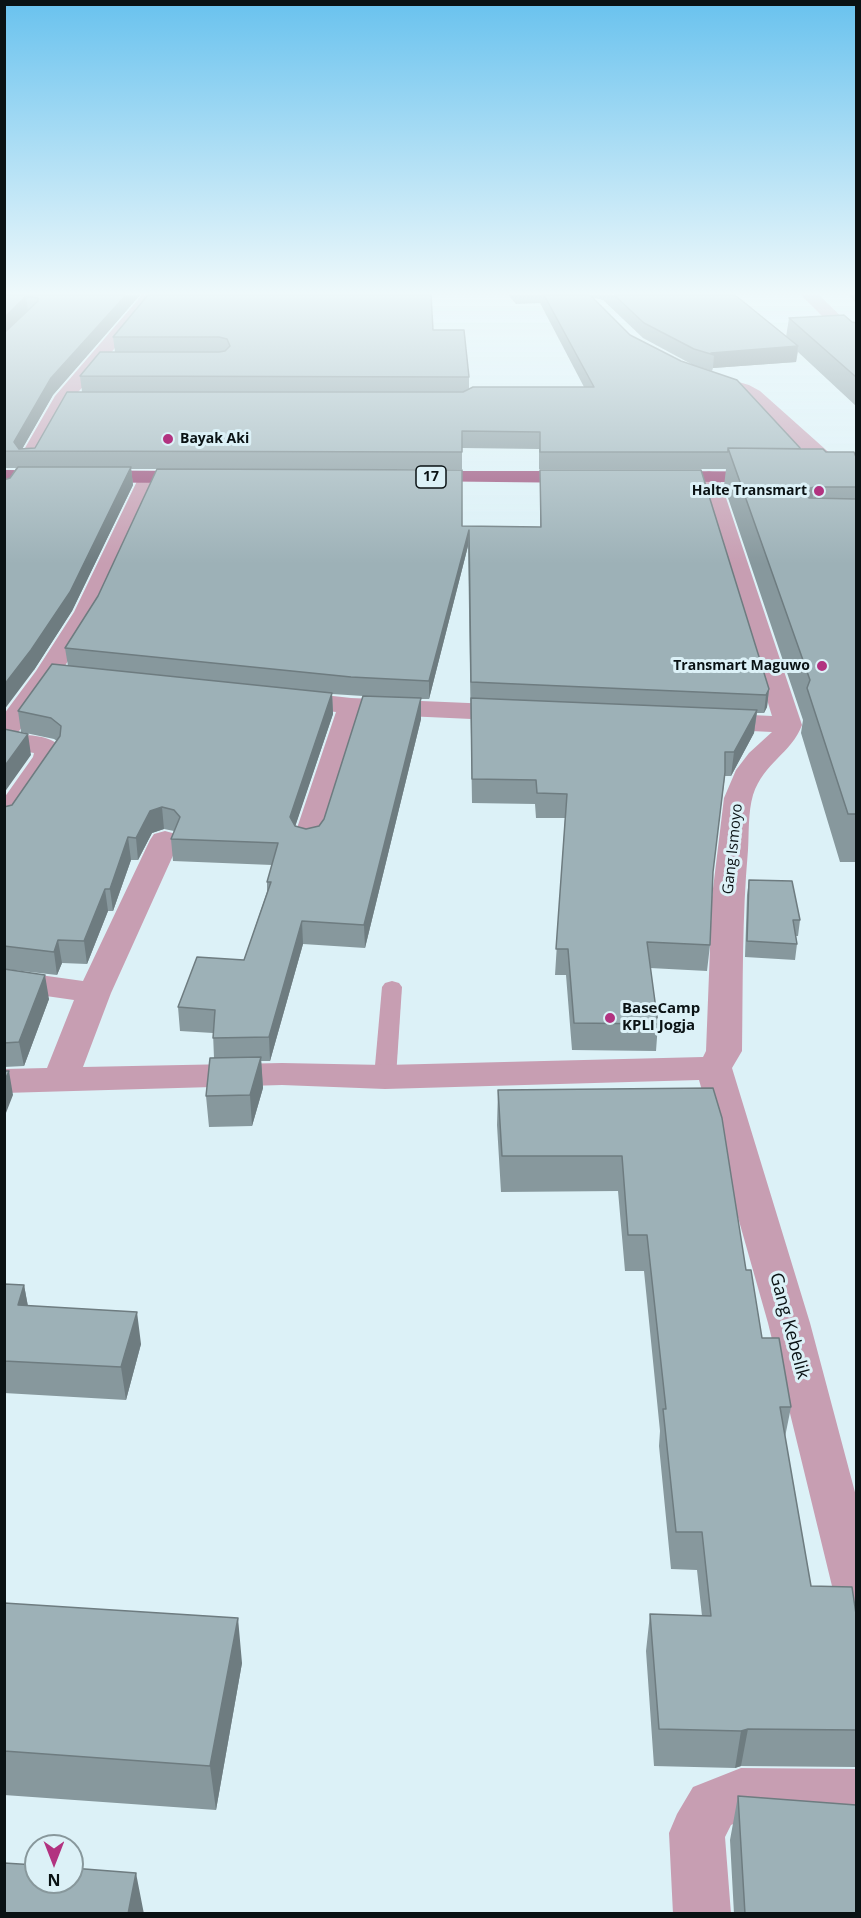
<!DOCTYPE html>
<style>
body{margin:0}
#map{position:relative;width:861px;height:1918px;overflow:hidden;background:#dcf1f7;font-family:"Open Sans",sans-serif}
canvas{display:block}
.frame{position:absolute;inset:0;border:6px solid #0a1214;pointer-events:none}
.north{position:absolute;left:24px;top:1834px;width:60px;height:60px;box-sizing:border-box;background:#dcf1f7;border:2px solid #88989c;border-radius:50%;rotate:180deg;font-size:16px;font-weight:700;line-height:24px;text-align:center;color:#0a1214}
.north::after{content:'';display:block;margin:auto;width:21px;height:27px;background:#b23380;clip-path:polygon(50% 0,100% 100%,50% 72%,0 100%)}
</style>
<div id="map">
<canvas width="861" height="1918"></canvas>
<div class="frame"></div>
<div class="north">N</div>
</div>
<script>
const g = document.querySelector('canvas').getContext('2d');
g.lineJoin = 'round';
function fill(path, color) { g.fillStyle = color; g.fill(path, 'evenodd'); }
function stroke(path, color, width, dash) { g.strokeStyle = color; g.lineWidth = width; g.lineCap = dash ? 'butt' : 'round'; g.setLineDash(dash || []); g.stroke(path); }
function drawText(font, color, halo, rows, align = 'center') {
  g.font = font + ' "Open Sans",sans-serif'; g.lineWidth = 6; g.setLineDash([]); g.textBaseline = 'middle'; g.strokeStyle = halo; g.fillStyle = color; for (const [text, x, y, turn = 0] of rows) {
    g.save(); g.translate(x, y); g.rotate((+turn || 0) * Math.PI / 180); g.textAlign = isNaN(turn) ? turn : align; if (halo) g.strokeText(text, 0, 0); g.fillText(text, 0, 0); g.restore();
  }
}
fill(new Path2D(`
 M392,981L399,983L402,987L396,1077L393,1082L385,1084L377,1082L374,1077L382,987L385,983Z`), '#c79eb2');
fill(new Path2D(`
 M142,295H159L70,402L35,464H21L18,460L55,396Z
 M801,295H819L856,331V345L850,344Z
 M707,373L749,385L760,391L834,457L837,461L834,465H820L746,399L735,393L701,382L698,378L701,374Z
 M149,471L156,473L159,477L98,612L60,674L17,734C33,736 52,735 62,749L61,757L14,826L4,829V798L33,757L34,753L4,748V714L36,671L74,612L139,477L142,473Z
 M709,471L716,473L719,477L802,725C791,754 764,762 753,795C748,812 749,832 748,850C742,917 743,984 742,1051L732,1068L810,1323L856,1496V1607L839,1601L832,1586L768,1323L699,1080L385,1089L282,1085L4,1093V1069L47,1068L74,1000L4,990V970L83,981L150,840L154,834L165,831L176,834L180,840L111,993L83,1067L282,1063L385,1065L703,1057L706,1051L712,897L724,798L736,770L749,753L772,732L710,729L700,727L697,721L700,715L710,713L772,716L699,477L702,473Z
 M288,691L351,698L515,705L524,707L528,713L524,719L515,721L362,714L323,840L319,846L308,849L297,846L293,840L336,712L279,705L275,699L279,693Z
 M741,1768L856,1769V1821L742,1820L731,1825L725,1837L731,1914H673L669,1833L677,1814L693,1787Z`), '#c79eb2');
fill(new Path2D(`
 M4,470L198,471L205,473L208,477L205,481L198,483L4,482Z
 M417,471H585L592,473L595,477L592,481L585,483L410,481L407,477L410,473Z
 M657,471L856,472V484L650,481L647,477L650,473Z`), '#9a4d78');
fill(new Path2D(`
 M4,295H140L53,395L22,449L35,448L82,392L80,376L115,352L113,337L433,330L469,377V389L584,387L540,303L516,304L508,295H735L786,337L789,318L856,323V406L798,352L796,362L713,368L712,371L693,365L643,338L603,300L595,298L593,299L630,335L801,449L856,457V862H840L801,733L803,720L724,486L726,469H539V449L462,448V469H131L133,485L72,611L34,670L10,478L16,468H4Z
 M849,295H856V303Z
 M540,470L769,689L767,707L764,713H757L754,733L731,776H725L712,876L710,945L707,971L650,968L658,1024L656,1051L572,1050L566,975H555L565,818H536L535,804L472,803L468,546L429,699H421V719L365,948L303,944L270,1061H261L263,1088L252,1126L209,1127L206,1096L214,1058L213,1033L180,1031L178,1007L244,960L267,892V882L272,865L173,861L171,839L174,831L164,829L152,833L138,860H131L113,911H108L87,964L62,963L57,975L4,969V807L12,805L57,741L54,739L21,732L18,711L68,666L65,648L462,526L540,527ZM332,694L363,696L324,819L319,826L306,829L295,826L333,714Z
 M749,880L800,920L798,936H796L797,944L795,960L745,957L747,895Z
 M4,969L49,999L24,1066L4,1067Z
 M713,1088L746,1270L762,1338L791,1407L785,1437L811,1586L856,1614V1768V1767L741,1766L735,1768L654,1766L646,1651L650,1614L702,1616L697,1570L671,1569L659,1446L660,1431L644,1271H625L618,1191L501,1192L497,1125L498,1090Z
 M4,1284L24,1285L28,1306L141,1344L126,1400L4,1393Z
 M4,1603L242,1663L216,1810L4,1795Z
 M738,1796L856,1914H734L730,1840Z`), '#87989d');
fill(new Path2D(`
 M126,295H140L53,395L21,451L14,442L51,378Z
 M26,296L28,310L4,335V318Z
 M798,346L796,362L713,368L714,355L711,353Z
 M131,467L133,485L72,611L34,670L4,710V685Z
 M814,487L809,526L805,494L807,489Z
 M469,530L468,546L429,699V681Z
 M769,689L767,707L764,713L766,695Z
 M332,693L333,714L291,839L290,817Z
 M421,698V719L365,948L364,925Z
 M757,710L754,733L731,776L734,752Z
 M28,734L31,755L4,793V767Z
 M162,807L164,829L152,833L138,860L136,838L150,811Z
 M128,837L131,860L113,911L110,889Z
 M105,889L108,911L87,964L84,941Z
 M302,921L303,944L270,1061L269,1037Z
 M58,940L62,963L57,975L54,952Z
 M45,975L49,999L24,1066L19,1042Z
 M261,1057L263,1088L252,1126L250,1095Z
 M9,1071L13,1095L4,1118V1082Z
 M24,1285L30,1318L18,1305Z
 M137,1312L141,1344L126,1400L121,1367Z
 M238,1618L242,1663L216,1810L210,1766Z
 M748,1729L741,1766L735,1768L741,1731Z
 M136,1873L144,1914H128Z`), '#6e7c80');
const building = new Path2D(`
 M4,295H126L51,378L14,442L19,449L35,448L67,392H463L473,387H594L544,295H590L630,335L681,361L737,380L801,449L728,448V452H540V432L462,431V452L4,451V333L38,301V298L26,296L4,318Z
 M148,295H431L433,330H464L469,377L80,376L100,352H219L225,351L230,346L227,339L219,337H113Z
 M614,295H735L798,346L711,353L714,355L694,349L644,323Z
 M844,315L852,322L856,323V377L789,318Z
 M728,448L823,449L826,452H854L856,457V487H814L807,489L805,494L809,498L856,499V814H848L807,688L810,680Z
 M18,467H131L70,592L31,650L4,685V480L10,478Z
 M157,469L462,470V526L541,527L540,470H701L769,689L766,695L471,682L469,530L429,681L351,677L65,648L98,596Z
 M52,664L332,693L290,817L295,826L306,829L319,826L324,819L363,696L421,698L364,925L302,921L269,1037L213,1038L215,1010L178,1007L197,957L244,960L271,882H267L278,843L171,839L180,817L174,810L162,807L150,811L136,838L128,837L110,889H105L84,941L58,940L54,952L4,946V807L12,805L60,736L61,726L51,718L18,711Z
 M471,698L757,710L734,752H725V772L713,872L710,945L647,942L658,1024L574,1023L568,949H556L567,794L537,793L536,780L472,779Z
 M4,729L28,734L4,767Z
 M749,880L792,881L800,920H793L797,944L747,941Z
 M4,969L45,975L19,1042L4,1043Z
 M261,1057L250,1095L206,1096L210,1058Z
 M4,1071H9L4,1082Z
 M713,1088L722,1118L746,1270H751L762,1338H779L791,1407H780L811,1586L852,1587L856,1614V1730L748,1729L741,1731L659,1729L650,1614L711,1616L702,1532H676L663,1409H666L647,1235H628L622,1156H502L498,1090Z
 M4,1284L24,1285L18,1305L137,1312L121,1367L4,1361Z
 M4,1603L238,1618L210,1766L4,1751Z
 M738,1796L856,1805V1914H745Z
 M4,1863L36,1865V1882H72V1868L136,1873L128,1914H4Z`);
fill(building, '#9db1b7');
stroke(building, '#6e7c80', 1.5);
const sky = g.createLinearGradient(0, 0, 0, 564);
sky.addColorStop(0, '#69c2ee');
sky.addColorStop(0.52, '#eff9fb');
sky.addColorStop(1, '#eff9fb00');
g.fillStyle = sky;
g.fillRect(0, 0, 861, 564);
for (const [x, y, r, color] of [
 [168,439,6,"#b23380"],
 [819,491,6,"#b23380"],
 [822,666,6,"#b23380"],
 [610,1018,6,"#b23380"]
]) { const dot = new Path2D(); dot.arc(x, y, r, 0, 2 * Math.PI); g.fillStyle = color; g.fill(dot); stroke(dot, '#dcf1f7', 2); }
drawText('bold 14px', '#0a1214', '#dcf1f7', [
 ["Bayak Aki",180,439,"left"],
 ["Halte Transmart",807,491],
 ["Transmart Maguwo",810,666]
], 'right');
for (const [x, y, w] of [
 [431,477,30]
]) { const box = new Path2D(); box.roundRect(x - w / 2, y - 11, w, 22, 4.5); g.fillStyle = '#dcf1f7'; g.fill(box); stroke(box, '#0a1214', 1.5); }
drawText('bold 14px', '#0a1214', null, [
 ["17",431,477]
]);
drawText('15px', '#0a1214', '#dcf1f7', [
 ["Gang Ismoyo",733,849,-84]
]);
drawText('bold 15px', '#0a1214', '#dcf1f7', [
 ["BaseCamp",622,1009],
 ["KPLI Jogja",622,1026]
], 'left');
drawText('18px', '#0a1214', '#dcf1f7', [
 ["Gang Kebelik",789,1326,75]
]);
</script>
